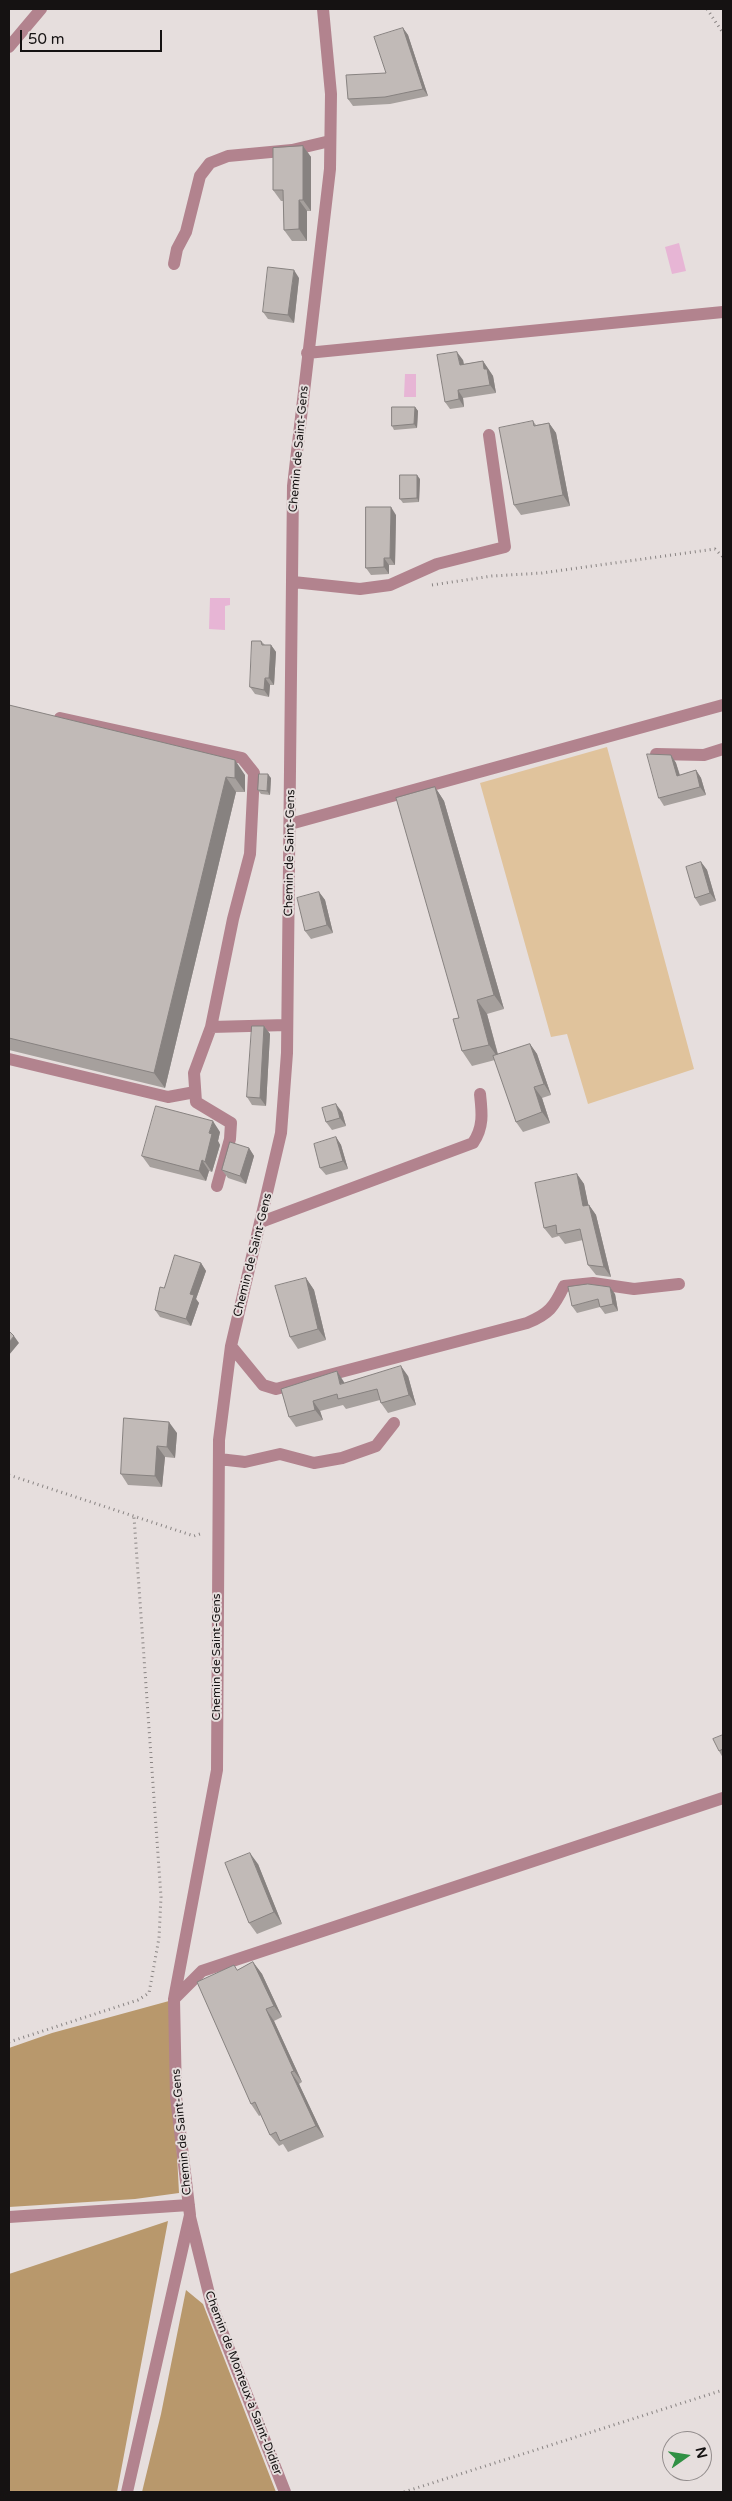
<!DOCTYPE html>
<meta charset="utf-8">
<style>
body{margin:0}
#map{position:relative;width:732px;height:2501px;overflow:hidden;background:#e6dedd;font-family:"Varela Round",sans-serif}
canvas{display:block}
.frame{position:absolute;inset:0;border:10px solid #151212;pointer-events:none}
.north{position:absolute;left:662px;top:2431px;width:50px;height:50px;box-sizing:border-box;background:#e6dedd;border:1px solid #928c8c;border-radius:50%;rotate:77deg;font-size:14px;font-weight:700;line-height:20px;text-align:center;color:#151212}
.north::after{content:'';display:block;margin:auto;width:18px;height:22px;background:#309044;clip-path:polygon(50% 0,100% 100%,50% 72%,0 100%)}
.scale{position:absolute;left:20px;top:30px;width:142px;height:22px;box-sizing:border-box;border:2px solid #151212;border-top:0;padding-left:6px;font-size:15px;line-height:18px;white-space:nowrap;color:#151212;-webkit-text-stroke:4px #e6dedd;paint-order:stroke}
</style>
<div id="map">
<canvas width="732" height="2501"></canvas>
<div class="frame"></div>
<div class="north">N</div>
<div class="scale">50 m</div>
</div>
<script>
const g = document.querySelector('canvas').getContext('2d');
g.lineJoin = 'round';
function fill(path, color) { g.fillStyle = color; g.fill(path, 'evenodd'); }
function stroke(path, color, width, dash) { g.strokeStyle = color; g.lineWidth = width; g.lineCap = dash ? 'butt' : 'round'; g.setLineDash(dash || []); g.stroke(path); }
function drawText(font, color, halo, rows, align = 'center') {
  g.font = font + ' "Varela Round",sans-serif'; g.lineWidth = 4; g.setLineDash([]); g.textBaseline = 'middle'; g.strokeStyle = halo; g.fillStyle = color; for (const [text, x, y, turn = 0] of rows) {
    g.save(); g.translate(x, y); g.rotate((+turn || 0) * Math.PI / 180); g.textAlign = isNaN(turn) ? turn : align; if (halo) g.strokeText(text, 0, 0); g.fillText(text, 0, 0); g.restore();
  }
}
fill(new Path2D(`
 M607,747L694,1069L588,1104L567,1034L551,1037L480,783Z`), '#e0c39c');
fill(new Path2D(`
 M169,2001L179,2193L135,2199L9,2207V2048L52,2033Z
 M168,2221L117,2492H9V2274Z
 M186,2290L203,2304L276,2492H142L161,2414Z`), '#b8986c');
fill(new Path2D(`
 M679,243L686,271L672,274L665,247Z
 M405,374H416V397H404Z
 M210,598H230V605L225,606V630L209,629Z`), '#e7b5d5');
stroke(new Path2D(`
 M707,9L723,33
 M432,585L492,576L542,573L715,549L723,557
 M9,1475L194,1536L203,1533
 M9,2042L138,2000L149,1993L159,1938L161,1897L134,1517
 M404,2492L723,2390`), '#898483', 3, [1, 4]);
stroke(new Path2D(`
 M9,47L41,9
 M174,264L177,249L186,232L200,176L210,163L228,156L292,150L330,141
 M307,353L723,312
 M293,582L360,589L390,585L437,564L505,547L489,435
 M60,718L242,758L254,773L250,854L233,919L211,1027
 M656,754L704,755L723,749
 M290,824L723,705
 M9,1059L168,1097L195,1092
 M217,1186L230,1139L231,1123L196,1102L194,1073L211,1027L287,1025
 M261,1222L473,1143C484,1127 482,1112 480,1094
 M231,1346L263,1385L276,1389L527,1323C549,1314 554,1307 564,1286L593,1283L634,1289L679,1284
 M219,1459L245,1462L280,1454L314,1463L342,1458L376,1446L394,1423
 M174,1999L202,1971L723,1798
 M9,2217L189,2205
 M190,2217L212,2306L285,2492
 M127,2492L190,2215L176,2097L174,1999L217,1770L219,1440L231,1346L281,1133L287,1053L293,486L330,169L331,94L323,9`), '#b2838e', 12);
fill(new Path2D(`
 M403,28L408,35L428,96L390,104L353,106L348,99L386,73Z
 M303,146L311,157V211H307V241H292L284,230L283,201H281L273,190Z
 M299,278L294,323L268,319L263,312Z
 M463,360L464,364L483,361L493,376L496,393L463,398L464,407L450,409L445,402Z
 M415,407L418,411L417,428L394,430L392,426Z
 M533,421L536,425L549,423L556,433L570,506L521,515L514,505Z
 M420,479L419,502L403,503L400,499Z
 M396,515L395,565H389V574L371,575L366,568Z
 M261,641L265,645H271L276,652L274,685H270L269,697L255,694L250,687Z
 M9,705L245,775V792H236L165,1088L9,1050Z
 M671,755L676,763L680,775L696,770L701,778L706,795L664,806L659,798Z
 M271,778L270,795L261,794L258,790Z
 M435,787L444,801L504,1009L487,1014L498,1054L530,1044L537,1054L551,1095L542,1098L550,1123L523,1132L516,1122L495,1060L472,1066L462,1051Z
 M701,862L707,870L716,901L700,906L695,898Z
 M319,892L325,900L333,933L311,939L305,931Z
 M264,1026L270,1034L266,1106L252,1105L247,1097Z
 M342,1112L346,1126L332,1130L326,1122Z
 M220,1132L218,1141L220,1145L212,1172L209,1171L206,1181L150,1167L142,1156Z
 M336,1137L341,1145L348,1169L326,1175L320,1168Z
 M249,1148L254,1156L246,1184L228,1178L222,1170Z
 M577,1174L584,1184L588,1205H589L596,1215L611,1277L596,1275L588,1265L583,1240L565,1244L559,1236L552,1238L544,1228Z
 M201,1263L206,1271L196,1299L199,1303L191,1326L160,1317L155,1310L164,1288Z
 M306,1278L314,1290L326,1340L298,1349L290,1337Z
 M615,1294L618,1311L605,1314L600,1307L577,1313L572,1306Z
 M408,1376L416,1405L388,1413L381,1403L380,1400L346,1409L343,1405L320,1411L323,1420L296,1427L289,1417L281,1389L344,1382V1383Z
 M124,1418L177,1433L175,1458L165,1457L162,1487L128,1485L121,1474Z
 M723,1735V1758L719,1751Z
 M258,1864L282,1924L257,1934L249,1923Z
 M253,1962L262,1974L282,2017L274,2021L302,2082L299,2084L324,2137L288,2152L283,2144L279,2146L270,2135L261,2115L259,2116L251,2104L238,1970Z`), '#a6a09d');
fill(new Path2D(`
 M403,28L408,35L428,96L423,89Z
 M303,146L311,157V211L303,200Z
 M299,200L307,211V241L299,229Z
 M294,270L299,278L294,323L288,315Z
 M457,352L463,360L465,373L460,365Z
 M483,361L493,376L496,393L490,385L484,369Z
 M458,390L463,398L464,407L459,399Z
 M415,407L418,411L417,428L414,424Z
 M549,423L556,433L570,506L563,495Z
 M417,475L420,479L419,502L417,498Z
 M391,507L396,515L395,565L390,558Z
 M384,558L389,565V574L384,567Z
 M271,645L276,652L274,685L269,678Z
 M265,678L270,685L269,697L264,690Z
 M671,755L676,763L682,783L677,776Z
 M235,760L245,775V792L235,778Z
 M696,770L701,778L706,795L700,787Z
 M268,774L271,778L270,795L267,791Z
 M226,777L236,792L165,1088L154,1073Z
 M435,787L444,801L504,1009L494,995Z
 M701,862L707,870L716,901L710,893Z
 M319,892L325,900L333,933L327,925Z
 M477,1000L487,1014L499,1059L489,1045Z
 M264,1026L270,1034L266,1106L260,1098Z
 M530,1044L537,1054L551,1095L544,1084Z
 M534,1087L542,1098L550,1123L542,1112Z
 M336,1104L342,1112L346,1126L340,1118Z
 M213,1121L220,1132L218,1141L220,1145L212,1172L205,1162L209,1133Z
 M336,1137L341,1145L348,1169L343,1161Z
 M249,1148L254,1156L246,1184L240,1176Z
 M202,1160L209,1171L206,1181L199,1171Z
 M577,1174L584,1184L591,1217L583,1206Z
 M589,1205L596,1215L611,1277L604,1267Z
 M201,1263L206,1271L196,1299L199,1303L191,1326L186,1319L190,1294Z
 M306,1278L314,1290L326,1340L318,1329Z
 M610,1287L615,1294L618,1311L613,1304Z
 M14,1336L19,1343L9,1355V1342Z
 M401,1366L408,1376L416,1405L409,1395Z
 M337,1371L344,1382L348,1394L340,1384Z
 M313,1401L320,1411L323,1420L315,1410Z
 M169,1422L177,1433L175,1458L167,1447Z
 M157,1446L165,1457L162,1487L155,1476Z
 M250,1853L258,1864L282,1924L274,1912Z
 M253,1962L262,1974L282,2017L274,2006Z
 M266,2009L274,2021L302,2082L294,2071Z
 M291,2072L299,2084L324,2137L316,2126Z`), '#878280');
const building = new Path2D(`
 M403,28L423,89L385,97L348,99L346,75L386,73L374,37Z
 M303,146V200H299V229L284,230L283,190H273V148Z
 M268,267L294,270L288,315L263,312Z
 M457,352L460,365L483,361L484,369H487L490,385L458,390L459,399L445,402L437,355Z
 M392,407H415L414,424L392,426Z
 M533,421L534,426L549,423L563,495L514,505L499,428Z
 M400,475H417V498L400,499Z
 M366,507H391L390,558H384V567L366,568Z
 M252,641H261L262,645H271L269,678H265L264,690L250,687Z
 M9,705L235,760V778L226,777L154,1073L9,1038Z
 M647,754L671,755L677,776L696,770L700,787L659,798Z
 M259,774H268L267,791L258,790Z
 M435,787L494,995L477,1000L489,1045L462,1051L453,1019L459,1018L396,798Z
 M701,862L710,893L695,898L686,867Z
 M319,892L327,925L305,931L297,898Z
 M252,1026H264L260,1098L247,1097Z
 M530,1044L544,1084L534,1087L542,1112L516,1122L493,1056Z
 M336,1104L340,1118L326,1122L322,1108Z
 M156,1106L213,1121L209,1133L212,1134L205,1162L202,1160L199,1171L142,1156Z
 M336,1137L343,1161L320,1168L314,1144Z
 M230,1142L249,1148L240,1176L222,1170Z
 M577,1174L583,1206L589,1205L604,1267L588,1265L580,1229L557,1234L556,1225L544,1228L535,1183Z
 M175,1255L201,1263L190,1294L194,1295L186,1319L155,1310L160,1287L164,1288Z
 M306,1278L318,1329L290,1337L275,1286Z
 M588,1284L610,1287L613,1304L600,1307L598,1299L572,1306L568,1287Z
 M9,1331L14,1336L9,1342Z
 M401,1366L409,1395L381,1403L377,1389L338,1399L337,1394L313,1401L315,1410L289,1417L281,1389L337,1371L340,1384Z
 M124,1418L169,1422L167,1447L157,1446L155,1476L121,1474Z
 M723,1735V1749L719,1751L713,1739Z
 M250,1853L274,1912L249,1923L225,1863Z
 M253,1962L274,2006L266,2009L294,2071L291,2072L316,2126L280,2141L276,2132L270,2135L255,2102L251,2104L197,1982L234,1965L237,1970Z`);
fill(building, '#c1bab7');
stroke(building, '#878280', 1);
drawText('12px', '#151212', '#e6dedd', [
 ["Chemin de Saint-Gens",299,449,-85],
 ["Chemin de Saint-Gens",290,853,-89],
 ["Chemin de Saint-Gens",253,1255,-76],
 ["Chemin de Saint-Gens",217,1657,-90],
 ["Chemin de Saint-Gens",182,2132,-95],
 ["Chemin de Monteux à Saint-Didier",243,2383,69]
]);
</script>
